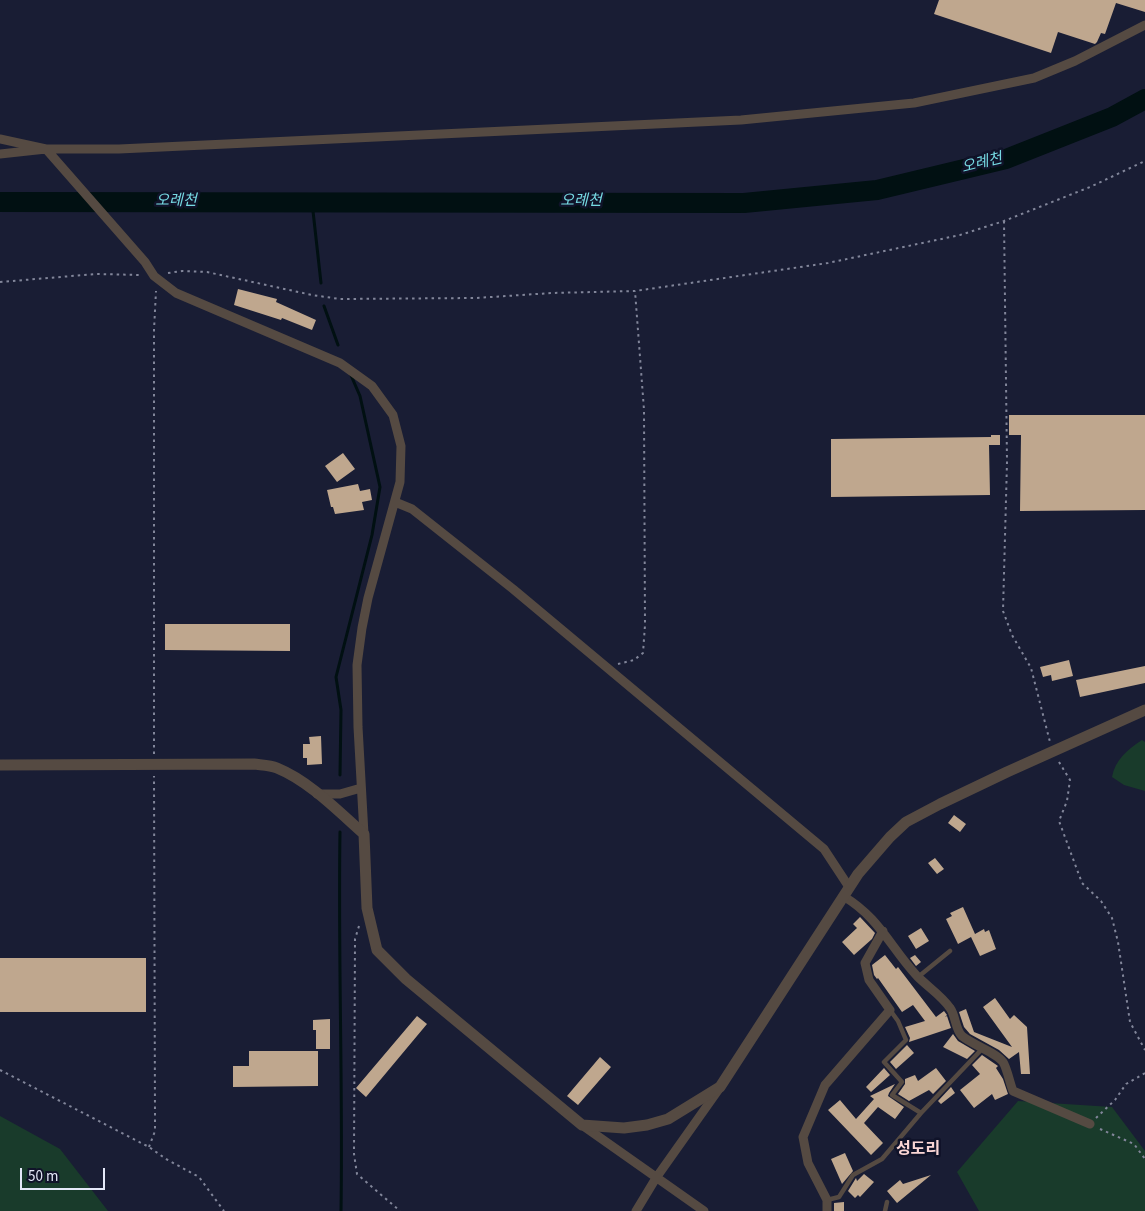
<!DOCTYPE html>
<meta charset="utf-8">
<style>
body{margin:0}
#map{position:relative;width:1145px;height:1211px;overflow:hidden;background:#191d34;font-family:"Source Sans 3",sans-serif}
canvas{display:block}
.scale{position:absolute;left:20px;top:1168px;width:85px;height:22px;box-sizing:border-box;border:2px solid #e4e8f8;border-top:0;padding-left:6px;font-size:15px;line-height:18px;white-space:nowrap;color:#e4e8f8;-webkit-text-stroke:4px #101329;paint-order:stroke}
</style>
<div id="map">
<canvas width="1145" height="1211"></canvas>
<div class="scale">50 m</div>
</div>
<script>
const g = document.querySelector('canvas').getContext('2d');
g.lineJoin = 'round';
function fill(path, color) { g.fillStyle = color; g.fill(path, 'evenodd'); }
function stroke(path, color, width, dash) { g.strokeStyle = color; g.lineWidth = width; g.lineCap = dash ? 'butt' : 'round'; g.setLineDash(dash || []); g.stroke(path); }
function drawText(font, color, halo, rows, align = 'center') {
  g.font = font + ' "Source Sans 3","Noto Sans KR",sans-serif'; g.lineWidth = 5; g.setLineDash([]); g.textBaseline = 'middle'; g.strokeStyle = halo; g.fillStyle = color; for (const [text, x, y, turn = 0] of rows) {
    g.save(); g.translate(x, y); g.rotate((+turn || 0) * Math.PI / 180); g.textAlign = isNaN(turn) ? turn : align; if (halo) g.strokeText(text, 0, 0); g.fillText(text, 0, 0); g.restore();
  }
}
fill(new Path2D(`
 M1142,740L1145,742V791L1124,785L1112,777C1115,760 1128,749 1142,740Z
 M1018,1101L1112,1107L1145,1151V1211H979L957,1172Z
 M0,1116L60,1149L108,1211H0Z`), '#193b2b');
stroke(new Path2D(`
 M312,202L321,283
 M324,306L338,345
 M340,775L341,710L336,677L372,535L380,487L360,396L350,373
 M340,832C338,958 343,1085 341,1211`), '#011012', 3);
stroke(new Path2D(`
 M0,202L744,203L877,190L1006,159L1112,117L1145,99`), '#011012', 20);
fill(new Path2D(`
 M939,0H1145V12L1116,3L1105,34L1101,33L1097,42L1095,44L1058,32L1051,53L934,14Z
 M238,289L277,299L276,302L316,320L312,330L282,318L281,320L234,305Z
 M1009,415H1145V510L1020,511L1021,435H1009Z
 M991,435H1000V445H989L990,495L831,497V439L991,437Z
 M343,453L355,469L337,482L325,466Z
 M358,484L360,491L370,489L372,500L362,502L364,510L335,514L333,507H331L327,490Z
 M165,624H290V651L165,650Z
 M1069,660L1073,676L1052,681L1051,675L1043,677L1040,667Z
 M1145,666V683L1080,697L1076,680Z
 M321,736L322,764L307,765V758H303V744H310L309,737Z
 M954,815L966,824L960,832L948,823Z
 M935,858L944,869L937,874L928,863Z
 M963,907L975,934L984,929L985,932L989,930L996,949L980,956L971,937L958,944L946,919L952,916L950,913Z
 M860,917L875,933L872,939L854,955L842,942L857,928L853,924Z
 M921,928L929,941L916,949L908,936Z
 M885,955L896,969L898,967L936,1017L944,1011L947,1015L945,1017L947,1016L951,1028L909,1042L910,1038L905,1027L925,1021L913,1005L902,1012L878,978L877,979L874,975L872,965Z
 M915,955L921,962L916,966L910,958Z
 M0,958H146V1012H0Z
 M995,998L1010,1019L1014,1015L1027,1027L1030,1074H1021L1019,1052L1009,1059L999,1050L970,1034L964,1027L959,1012L966,1009L974,1032L1012,1047L983,1007Z
 M417,1016L427,1024L366,1097L356,1088Z
 M330,1019V1049H316V1030H313V1020Z
 M953,1034L958,1041L975,1051L967,1059L943,1047Z
 M907,1045L914,1053L896,1069L890,1062Z
 M249,1051H318V1086L233,1087V1066H249Z
 M982,1055L998,1066L996,1068L1003,1079L1008,1094L995,1100L992,1094L974,1108L960,1090L980,1074L972,1065Z
 M600,1057L611,1067L578,1105L567,1096Z
 M884,1068L890,1075L871,1092L866,1087Z
 M936,1068L946,1081L933,1094L929,1090L909,1101L898,1094L905,1084V1079L915,1075L918,1081Z
 M895,1084L889,1093L888,1096L904,1107L895,1119L878,1107L864,1123L883,1143L871,1155L828,1110L840,1100L856,1119L874,1099L870,1096Z
 M951,1087L955,1093L941,1104L938,1101Z
 M845,1153L853,1171L842,1184L831,1159Z
 M864,1174L874,1182L860,1197L858,1195L855,1198L848,1191L856,1178L857,1181Z
 M931,1175L897,1203L887,1191L900,1180L903,1184Z
 M844,1202V1211H834V1203Z`), '#bfa78e');
stroke(new Path2D(`
 M1004,221L1007,462L1003,611L1012,635L1031,668L1050,742
 M168,273L182,271L207,272L312,295L340,299L476,298L552,293L635,291L828,263L960,235L1004,221L1090,187L1145,161
 M0,282L96,274L141,275
 M618,664L634,660L643,653L645,625L644,410L635,291
 M154,754V330L156,291
 M1059,762L1070,780L1067,801L1059,821L1082,883L1101,901L1112,918L1118,942L1130,1022L1145,1050
 M359,926L355,939L354,1154L357,1174L400,1211
 M0,1070L149,1147L166,1159L199,1177L224,1211
 M1096,1118L1115,1100L1126,1084L1145,1073
 M1100,1129L1134,1144L1145,1159
 M149,1147L155,1131V1120L154,776`), '#82869a', 2, [2.5, 4]);
stroke(new Path2D(`
 M918,977L950,951
 M890,1010L898,1021L906,1040L884,1062L902,1082L892,1095L921,1113
 M827,1200L839,1197L853,1175L882,1159L921,1113L982,1049
 M885,1211L887,1202`), '#554a42', 4.5);
stroke(new Path2D(`
 M0,139L46,149L145,262L154,276L176,293L340,363L372,386L393,415L401,446L400,482L368,598L362,628L357,665L358,727L364,834
 M0,154L46,149H119L741,120L914,103L1034,78L1075,61L1145,25
 M395,502L412,509L513,589L824,849L849,887
 M317,794H340L361,788
 M843,896C880,918 890,947 917,976C928,987 942,996 950,1008C956,1016 955,1029 962,1036C973,1045 997,1053 1003,1062C1007,1068 1010,1084 1013,1091L1090,1124
 M582,1125L704,1211
 M636,1211L656,1178L719,1089
 M827,1211V1200L808,1163L803,1137L825,1085L890,1010L869,980L865,963L883,931`), '#554a42', 9);
stroke(new Path2D(`
 M0,765L254,764C261,765 270,765 277,768C309,781 338,811 364,834L367,908L377,950L406,979L582,1125L624,1128L647,1125L668,1119L720,1087L858,874L890,837L906,822L940,804L1007,772L1145,710`), '#554a42', 11);
drawText('italic 15px', '#76dae3', '#101329', [
 ["오례천",982,164,-14],
 ["오례천",176,202],
 ["오례천",581,202]
]);
drawText('bold 16px', '#fad6d5', '#101329', [
 ["성도리",918,1150]
]);
</script>
